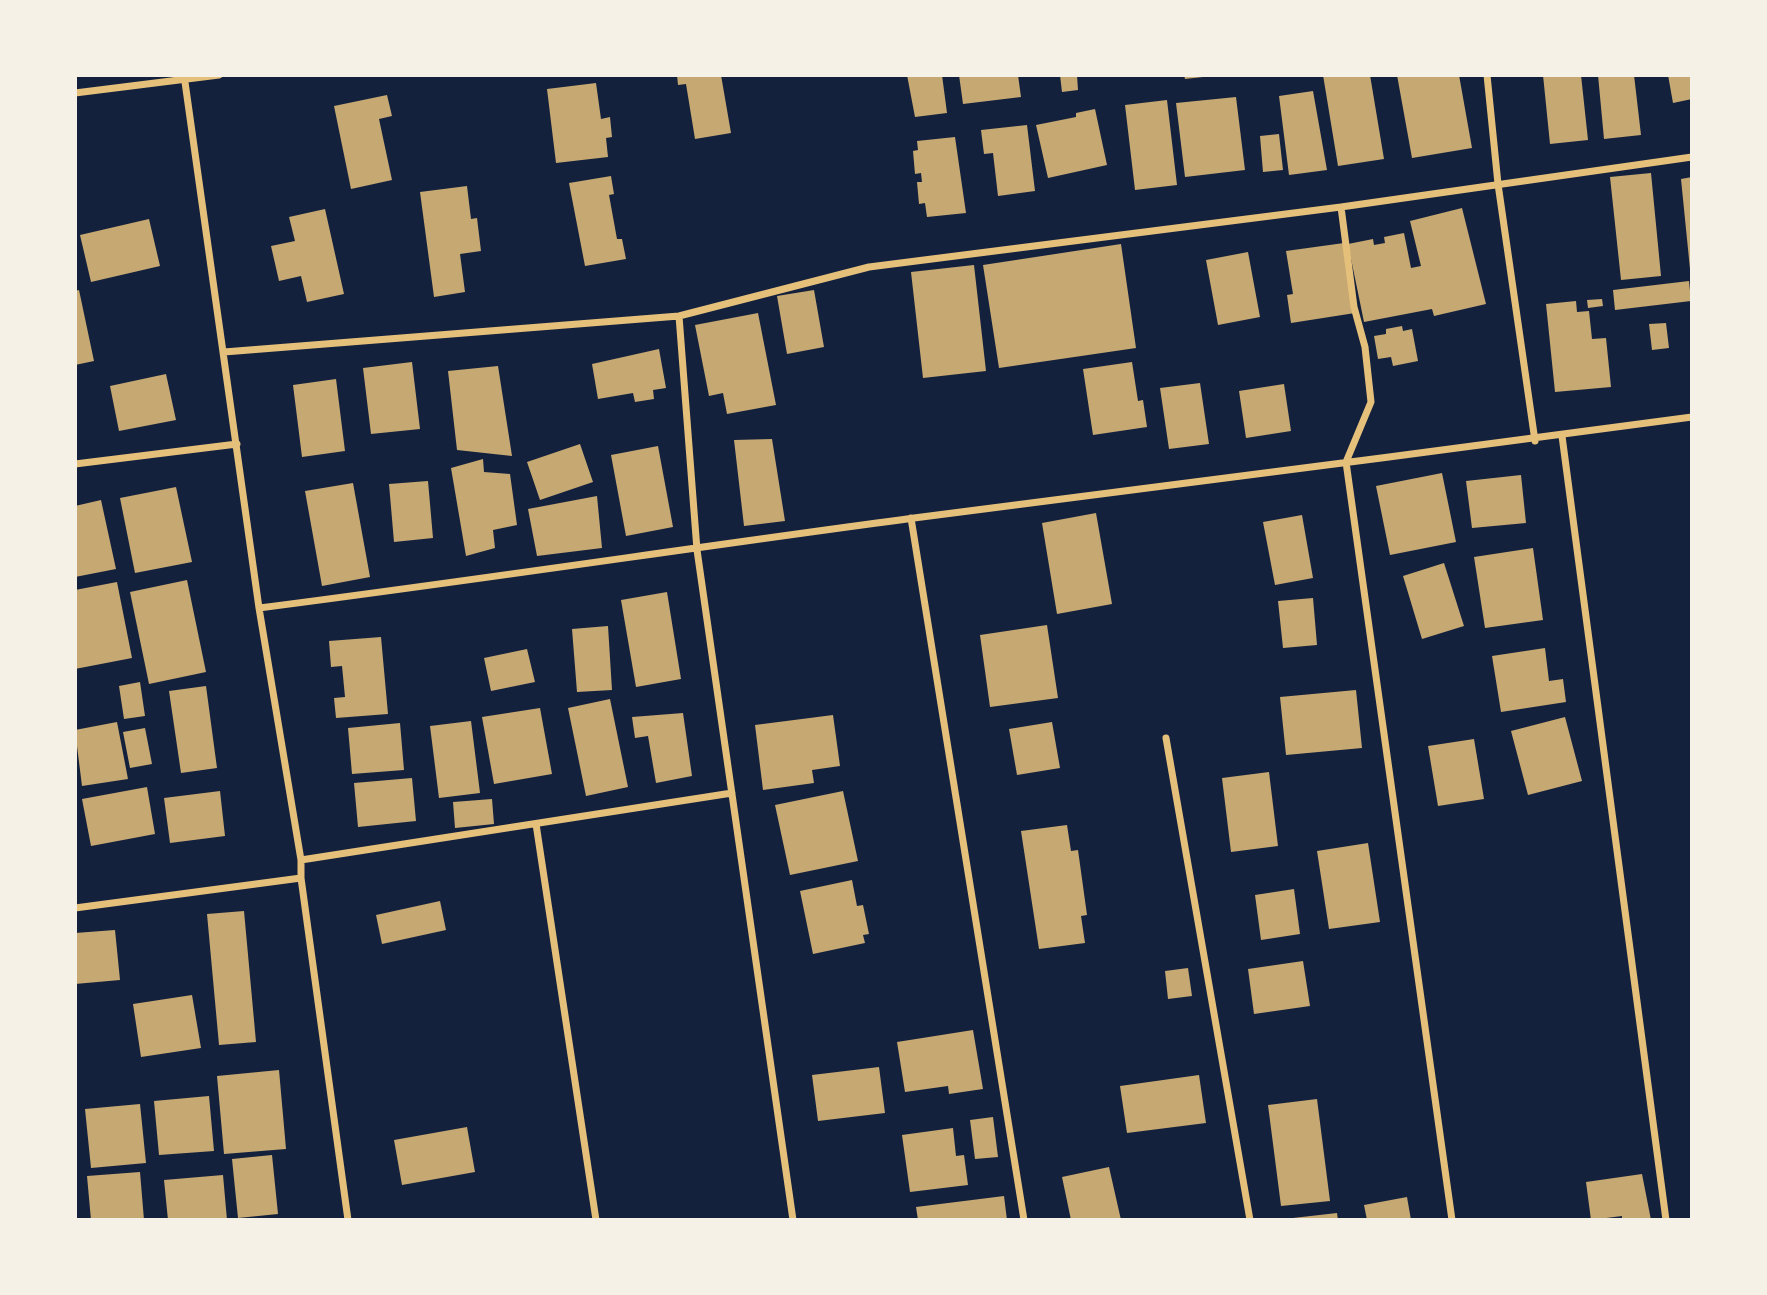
<!DOCTYPE html>
<style>
body{margin:0}
#map{position:relative;width:1767px;height:1295px;overflow:hidden;background:#14213d;font-family:"Archivo Narrow",sans-serif}
canvas{display:block}
.frame{position:absolute;inset:0;border:77px solid #f6f1e7;pointer-events:none}
</style>
<div id="map">
<canvas width="1767" height="1295"></canvas>
<div class="frame"></div>
</div>
<script>
const g = document.querySelector('canvas').getContext('2d');
g.lineJoin = 'round';
function fill(path, color) { g.fillStyle = color; g.fill(path, 'evenodd'); }
function stroke(path, color, width, dash) { g.strokeStyle = color; g.lineWidth = width; g.lineCap = dash ? 'butt' : 'round'; g.setLineDash(dash || []); g.stroke(path); }
fill(new Path2D(`
 M677,75H721L731,133L695,139L686,84L678,85Z
 M907,75H942L947,113L915,117Z
 M959,75H1018L1021,97L963,104Z
 M1060,75H1077L1078,90L1062,92Z
 M1184,75H1203V77L1185,79Z
 M1323,75H1370L1384,159L1338,166Z
 M1397,75H1459L1472,148L1412,158Z
 M1543,75H1581L1588,140L1550,144Z
 M1598,75H1634L1641,135L1604,139Z
 M1668,75H1692V99L1673,103Z
 M596,83L601,119L610,117L612,137L606,138L608,157L556,163L547,89Z
 M1313,91L1327,170L1289,175L1279,96Z
 M387,95L392,116L379,119L392,180L351,189L334,106Z
 M1236,97L1245,170L1185,177L1176,103Z
 M1167,100L1177,185L1135,190L1125,105Z
 M1095,109L1107,165L1048,178L1036,125L1076,117V113Z
 M1027,125L1035,191L998,196L993,153L984,154L981,130Z
 M1279,134L1283,170L1263,172L1260,136Z
 M955,137L966,213L927,217L925,203L919,204L917,182H922L921,173L915,174L913,151L918,150L917,141Z
 M1651,173L1661,276L1621,280L1610,177Z
 M611,176L614,194L609,195L617,239H622L626,259L585,266L569,183Z
 M1692,177V269H1690L1681,179Z
 M467,186L471,219L477,218L481,251L460,254L465,292L434,297L420,192Z
 M1462,208L1486,304L1434,316L1432,309L1364,322L1348,244L1373,239L1374,245L1385,243L1384,237L1404,233L1411,268L1421,266L1410,221Z
 M325,209L344,294L307,302L301,276L279,281L271,246L295,241L289,217Z
 M149,219L160,266L91,282L80,235Z
 M1344,243L1355,313L1291,323L1287,295L1293,294L1286,251Z
 M1121,244L1136,348L999,368L983,265Z
 M1248,252L1260,317L1218,325L1206,260Z
 M974,265L986,371L923,378L911,272Z
 M1689,281L1691,301L1615,310L1613,290Z
 M79,290L94,361L75,365V291Z
 M814,290L824,347L787,354L777,296Z
 M1602,299L1603,306L1588,308L1587,300Z
 M1576,301L1577,312L1589,311L1592,339L1606,338L1611,387L1555,392L1546,304Z
 M758,313L776,405L727,414L723,393L709,396L695,325Z
 M1666,323L1669,348L1652,350L1649,324Z
 M1402,326L1403,331L1412,329L1418,361L1393,366L1391,357L1378,359L1374,336L1386,334V329Z
 M659,349L666,388L653,390L654,399L635,402L633,393L598,399L592,364Z
 M412,362L420,429L371,434L363,368Z
 M1132,362L1138,401L1143,400L1147,427L1093,435L1083,369Z
 M498,366L512,456L457,450L448,371Z
 M166,374L176,420L119,431L110,386Z
 M336,379L345,451L302,457L293,385Z
 M1200,383L1209,444L1169,449L1160,388Z
 M1284,384L1291,431L1246,438L1239,391Z
 M772,439L785,521L744,526L734,440Z
 M580,444L593,482L540,500L527,462Z
 M658,446L673,527L626,536L611,455Z
 M483,459L484,472L510,474L517,525L493,530L495,548L466,556L451,468Z
 M1442,473L1456,542L1390,555L1376,486Z
 M1521,475L1526,523L1472,528L1466,481Z
 M428,481L433,538L394,542L389,484Z
 M353,483L370,577L322,586L305,491Z
 M176,487L192,562L135,573L120,498Z
 M597,496L602,548L537,556L528,509Z
 M101,500L116,569L75,577V506Z
 M1096,513L1112,604L1057,614L1042,523Z
 M1302,515L1313,578L1275,585L1263,522Z
 M1533,548L1543,620L1485,628L1474,557Z
 M1444,563L1464,626L1422,639L1403,576Z
 M187,580L206,672L149,684L130,592Z
 M117,582L132,658L75,669V590Z
 M667,592L681,679L636,687L621,600Z
 M1313,598L1317,645L1283,648L1278,601Z
 M1047,625L1058,698L990,707L980,635Z
 M608,626L612,690L577,692L572,629Z
 M381,637L388,714L336,718L334,698L345,697L342,666L331,667L329,641Z
 M1545,648L1549,681L1563,679L1566,702L1501,712L1492,656Z
 M527,649L535,682L491,691L484,658Z
 M140,682L145,716L124,719L119,686Z
 M206,686L217,768L181,773L169,691Z
 M1356,690L1362,748L1286,755L1280,697Z
 M610,699L628,787L586,796L568,708Z
 M540,708L552,774L494,784L482,717Z
 M683,713L692,776L656,783L648,736L635,738L632,717Z
 M833,715L840,766L812,770L814,783L763,790L755,725Z
 M1565,717L1582,781L1528,795L1511,731Z
 M471,721L480,793L439,798L430,726Z
 M117,722L128,779L82,786L75,730Z
 M1052,722L1060,768L1017,775L1009,729Z
 M400,723L404,770L352,774L348,728Z
 M145,728L152,764L130,768L123,732Z
 M1474,739L1484,799L1438,806L1428,746Z
 M1269,772L1278,846L1231,852L1222,778Z
 M412,778L416,821L358,827L354,783Z
 M147,787L155,834L91,846L82,799Z
 M220,791L225,836L170,843L164,798Z
 M843,791L858,861L790,875L775,805Z
 M492,799L494,824L455,828L453,802Z
 M1067,825L1071,851L1078,850L1087,915L1081,916L1085,943L1039,949L1021,831Z
 M1368,843L1380,922L1329,929L1317,851Z
 M852,880L857,906L863,905L869,934L863,935L865,943L813,954L800,891Z
 M1294,889L1300,934L1261,940L1255,895Z
 M440,901L446,930L382,944L376,915Z
 M244,911L256,1042L219,1045L207,914Z
 M115,930L120,980L75,984V933Z
 M1303,961L1310,1006L1254,1014L1248,969Z
 M1188,968L1192,996L1168,999L1165,971Z
 M192,995L201,1048L141,1057L133,1004Z
 M973,1030L983,1089L949,1094L948,1086L905,1092L897,1042Z
 M879,1067L885,1113L818,1121L812,1075Z
 M279,1070L286,1149L224,1154L217,1076Z
 M1199,1075L1206,1123L1127,1133L1120,1086Z
 M209,1096L214,1151L159,1155L154,1101Z
 M1317,1099L1330,1201L1281,1206L1268,1105Z
 M140,1104L146,1163L91,1168L85,1109Z
 M993,1117L998,1157L975,1159L970,1120Z
 M467,1127L475,1172L402,1185L394,1140Z
 M953,1128L956,1156L964,1155L968,1185L910,1192L902,1135Z
 M272,1155L278,1214L238,1218L232,1159Z
 M1109,1167L1121,1220H1071L1062,1177Z
 M140,1172L144,1220H91L87,1176Z
 M1642,1174L1651,1220H1622V1216L1591,1220L1586,1182Z
 M223,1175L227,1220H168L164,1180Z
 M1004,1196L1007,1220H918L916,1207Z
 M1407,1197L1411,1220H1367L1364,1205Z
 M1337,1213L1338,1220H1293V1218Z`), '#c6a872');
stroke(new Path2D(`
 M184,75L259,608L301,860V878L348,1220
 M1487,75L1498,184L1535,441
 M75,93L219,75
 M1341,207L1354,307L1365,347L1371,402L1346,462L1452,1220
 M679,316L697,550L793,1220
 M224,352L679,316L869,267L1341,207L1692,157
 M1562,436L1666,1220
 M75,464L237,444
 M911,518L1024,1220
 M259,608C478,580 696,547 914,518C1173,483 1433,453 1692,417
 M1166,738L1250,1220
 M536,824L596,1220
 M301,860L732,793
 M75,908L301,878`), '#e5c07b', 7);
</script>
